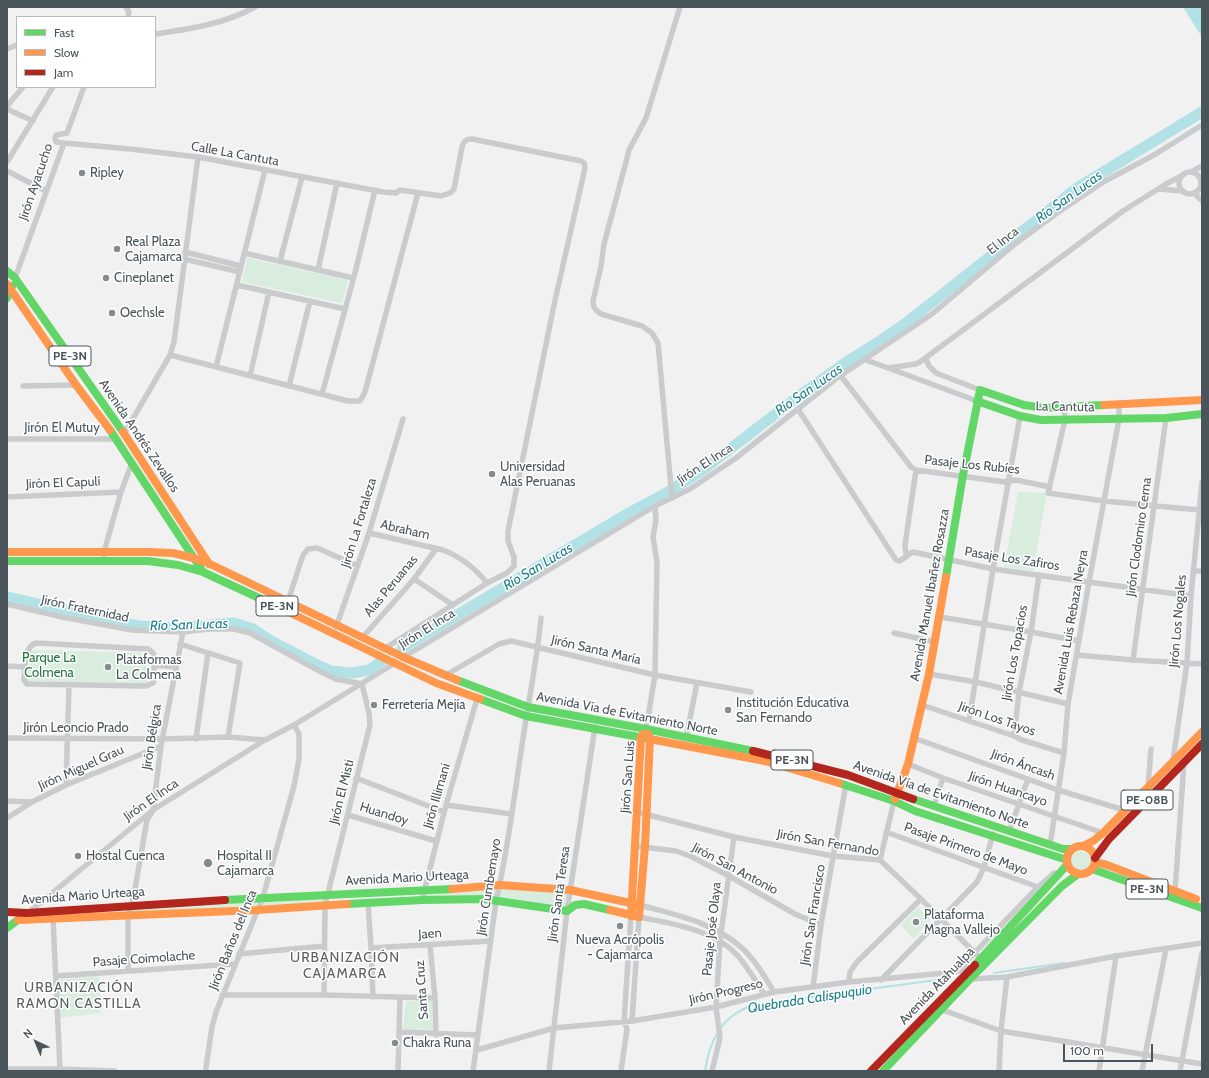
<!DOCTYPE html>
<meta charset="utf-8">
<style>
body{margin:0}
#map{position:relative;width:1209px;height:1078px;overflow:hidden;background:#f1f1f1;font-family:Cabin,sans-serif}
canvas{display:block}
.frame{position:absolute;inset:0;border:8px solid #4a555b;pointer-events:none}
.legend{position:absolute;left:16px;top:16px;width:140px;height:72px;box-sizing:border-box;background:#fff;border:1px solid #b7bbbd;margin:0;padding:5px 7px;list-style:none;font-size:12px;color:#4a555b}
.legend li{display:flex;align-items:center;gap:8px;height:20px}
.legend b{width:20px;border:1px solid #b7bbbd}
.north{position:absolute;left:16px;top:1022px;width:40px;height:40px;-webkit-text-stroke:3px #fff;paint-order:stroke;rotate:316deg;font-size:11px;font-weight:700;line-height:16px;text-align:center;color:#4a555b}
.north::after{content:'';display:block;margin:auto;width:14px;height:18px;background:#4a555b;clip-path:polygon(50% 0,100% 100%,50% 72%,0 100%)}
.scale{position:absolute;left:1063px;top:1044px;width:90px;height:18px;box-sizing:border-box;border:2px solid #4a555b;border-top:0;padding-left:5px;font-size:12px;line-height:14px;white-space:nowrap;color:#4a555b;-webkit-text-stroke:3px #fff;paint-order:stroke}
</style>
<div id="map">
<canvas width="1209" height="1078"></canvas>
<div class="frame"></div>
<ul class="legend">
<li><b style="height:5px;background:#63d668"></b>Fast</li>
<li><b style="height:5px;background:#ff974d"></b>Slow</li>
<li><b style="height:5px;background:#b3261e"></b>Jam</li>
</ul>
<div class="north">N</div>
<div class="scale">100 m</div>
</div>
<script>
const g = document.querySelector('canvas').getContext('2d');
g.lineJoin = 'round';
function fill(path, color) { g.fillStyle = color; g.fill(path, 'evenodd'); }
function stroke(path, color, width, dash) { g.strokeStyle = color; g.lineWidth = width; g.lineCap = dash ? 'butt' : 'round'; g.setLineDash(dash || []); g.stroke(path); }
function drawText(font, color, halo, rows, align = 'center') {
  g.font = font + ' Cabin,sans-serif'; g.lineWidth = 3; g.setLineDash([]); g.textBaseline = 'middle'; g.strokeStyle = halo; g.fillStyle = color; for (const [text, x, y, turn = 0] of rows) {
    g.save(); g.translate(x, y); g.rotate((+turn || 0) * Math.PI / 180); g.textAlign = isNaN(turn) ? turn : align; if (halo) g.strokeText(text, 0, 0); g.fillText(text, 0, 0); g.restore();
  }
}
fill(new Path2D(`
 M247,258L348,280L342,303L242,282Z
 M1018,492L1047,493L1033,571L1004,567Z
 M29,650L147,653V683L28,681Z
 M1071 861a10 10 0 1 1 20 0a10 10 0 1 1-20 0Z
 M503,883L568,891L563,910L499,900Z
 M497,887V895L425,898L426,893Z
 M327,896L326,903L261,906L263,900Z
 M258,900L255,906L130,912L132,907Z
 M918,907L931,920L913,939L901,925Z
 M99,976L101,1013L57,1018L56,980Z
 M406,1001H432L433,1030L403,1029Z`), '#d8edde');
fill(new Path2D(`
 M1183,7H1202V37Z`), '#b2e1e6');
stroke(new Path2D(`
 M994,973L1064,963
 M720,1029C728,1017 739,1011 752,1005L951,978
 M705,1071C707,1057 710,1044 718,1033`), '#b2e1e6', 2);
stroke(new Path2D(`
 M7,597L139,626L177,628L234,623L253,629L269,640L315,664L331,671L351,673L369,670L382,661
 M402,648L627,514L668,492L704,469L799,396L848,361L877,343L906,323L1077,188L1202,112`), '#b2e1e6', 11);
stroke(new Path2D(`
 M126,7L129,12L128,17
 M155,34C189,29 225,24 255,7
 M7,49L17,45
 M7,106L23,87
 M7,109L33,121
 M64,143L130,149L198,157L383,192L396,193L400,190L441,196L450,193L454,189L462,147C464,141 466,139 472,139L581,161L584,163L585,168L554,305L508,531V541L514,557V566L507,573L487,583L384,649
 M7,162L53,87
 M7,171L46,191
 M1191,172L1202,166
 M1179 183a11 11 0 1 1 22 0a11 11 0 1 1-22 0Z
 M1158,189L1183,191
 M1194,193L1202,201
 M185,252L241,266
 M244,253L353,278
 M184,259L240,272
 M280,261L302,177
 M318,270L337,183
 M15,278L64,143L56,142L55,139L56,135L67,133L84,87
 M237,285L345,309
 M170,355L348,401H360L365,392L418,193
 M926,359L929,366L936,373L980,390
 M866,360L888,368L916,364L920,362L1123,211L1166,184L1183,175
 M216,367L265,170
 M891,369L977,401
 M250,376L269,292
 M841,376L911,467L916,470L1005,482L1016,480L1050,487
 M23,386L76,385
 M289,386L310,301
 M322,394L355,273L375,190
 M1064,407L1065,420L1048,493L1104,501L1199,510
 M798,409L896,560L899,561C904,559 907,555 913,552L993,569L1191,596
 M124,434L170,355L174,342L198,157
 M7,439H117
 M7,497L121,492
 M672,498L658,343L652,333L642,326L601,314C595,310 593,307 593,301L601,266L604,244L626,162L629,150L646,118L680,7
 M369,533L443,550C461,557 475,568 487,583
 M906,555L905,545L916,470
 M104,561V552L121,492L132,463
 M1193,571H1202
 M414,579L453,605
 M288,601L303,555L308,549L317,548L358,566
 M7,604L62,617L132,630L183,632L209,629H234L250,633L321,672L336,679L362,684
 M940,617L1031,632L1079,641
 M336,627L369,533L403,419
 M894,633L935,642
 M362,638L414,579L436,549
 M36,643L148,649L153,653L154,655V680L153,683L146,686L27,684L24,680C25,668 23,647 36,643Z
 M180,644L240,663L228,737
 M1077,655L1133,660L1202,664
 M402,658L655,506L690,489L736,458L837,378L932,314L1015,244L1057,213L1105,181L1154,155L1202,125
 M1133,660L1166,418
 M154,665L176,667
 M7,666L25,667
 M929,674L976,682L1068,704
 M446,675L499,644L511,641L655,675L751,692
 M922,705L1014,736L1022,740L1064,753
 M969,721L993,569L1020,416
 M646,729L655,675L657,562L653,537L656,520L655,506
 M1014,736L1019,692L1031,632L1039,575
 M7,738L162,739L228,737L265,740
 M686,738L697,683
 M914,738L1058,790L1124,810
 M196,739L208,653
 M1173,761L1187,663L1191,596L1202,482
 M908,764L943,778L1103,833
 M356,778L444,812
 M66,785L69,685
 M1148,787L1151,749
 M7,801L32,802
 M446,805L512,814
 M934,806L943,778
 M637,812L734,837L833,856L880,860L921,899L981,959
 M348,815L436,841
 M7,818L32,802L66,785L161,746
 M886,832L1038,887
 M1009,832L1028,779
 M1050,845L1064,753L1068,704L1089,582L1119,419V404
 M635,846L676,851L690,856L729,876L795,914L821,925
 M880,860L894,801
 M1175,891L1184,762
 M422,900L446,805L477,699
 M368,903L371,948L373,997
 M640,905C676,915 713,922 742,948C755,960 765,977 774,992
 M28,913L153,810L265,740L294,725L395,663
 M53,919L60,1069
 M430,945L435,998L436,1035
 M371,948L491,941
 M239,954L324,946
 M958,970L1038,887L1054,873
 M128,971V915L134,895L147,820L153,810L161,746L183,632
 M56,976L234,964
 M971,979L1007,977L1116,956L1202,943
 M881,980L977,882L984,867L993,834
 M849,982L850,972L857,962L921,899
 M813,987L821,925L846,784
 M222,995H324L435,998
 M324,995L325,905L370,725L369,713L362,684
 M940,1009L1001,1031L1202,1064
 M632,1021L639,917C672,924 714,929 738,956C748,968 756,981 764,994
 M399,1032L478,1035
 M477,1050L554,1028L632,1021L716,1007L774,992L849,982L956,972L972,967
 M7,1069H60L115,1071
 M206,1071V1067L212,1027L216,1012L263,897L294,786L299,759V734L294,725
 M398,1071L400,998
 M473,1071L496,901C508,850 514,797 522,745C528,703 537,661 541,618
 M549,1071L567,911L595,727
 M621,1071L627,1029L624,1021L631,916
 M712,1071L720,1038L716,1007L720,941L734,837
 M999,1071L1001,1031L1007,977
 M1099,1071L1116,956
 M1142,1071L1166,949
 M1180,1071L1202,953`), '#c9cbcc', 5.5);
stroke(new Path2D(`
 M7,271L15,278L123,432
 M7,298L12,286
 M977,401L1020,416L1041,420L1166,418L1202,414
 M110,430L203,572L274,605
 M7,561H148L178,565L203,572
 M946,577L963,475L980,390L1024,405L1044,408L1104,405
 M457,680L528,707L646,729L753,751
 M480,699L526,716L655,740
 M839,783L894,801L915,811L1067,860
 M913,799L1063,849H1072
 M1092,869L1202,908
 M225,900L452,889
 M347,904L422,900L484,899L567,911L575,905L584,904L610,910
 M7,928L22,917
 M975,965L1067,865
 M883,1071L970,979L1062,886L1078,874`), '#63d668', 8);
stroke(new Path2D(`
 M7,284L76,385L110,430
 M1104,405L1202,400
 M123,432L209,564
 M7,552H148L173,553L193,558
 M193,558L208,563L403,657L457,680
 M274,605L436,683L480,699
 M655,740L765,761L839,783
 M895,799L908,764L929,674L946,577
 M1067 860a14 14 0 1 1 28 0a14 14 0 1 1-28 0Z
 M1083,846L1093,841L1103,833L1202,732
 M1095,862L1107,865L1196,899
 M452,889L500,885L570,890L640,905
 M610,910L639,917L645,846L650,738L648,734
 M631,916L641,737L643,734
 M18,920L257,910L347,904`), '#ff974d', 8);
stroke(new Path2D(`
 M753,751L848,775L913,799
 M1095,858L1109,839L1202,744
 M7,912L27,913L225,900
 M871,1071L975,965`), '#b3261e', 8);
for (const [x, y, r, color] of [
 [82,173,4,"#848c90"],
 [117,249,4,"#848c90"],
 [106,278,4,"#848c90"],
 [112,313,4,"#848c90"],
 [492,474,4,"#848c90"],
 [108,667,4,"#848c90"],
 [374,705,4,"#848c90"],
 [728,710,4,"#848c90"],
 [78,856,4,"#848c90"],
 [208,863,5,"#848c90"],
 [916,922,4,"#848c90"],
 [620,926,4,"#848c90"],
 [395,1043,4,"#848c90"]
]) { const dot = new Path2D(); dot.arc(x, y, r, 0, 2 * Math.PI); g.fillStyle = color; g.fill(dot); stroke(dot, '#fff', 1.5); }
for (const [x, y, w] of [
 [70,356,42],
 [277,606,42],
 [792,760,42],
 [1147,800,52],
 [1147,889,42]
]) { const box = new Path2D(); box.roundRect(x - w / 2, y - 10, w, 20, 3); g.fillStyle = '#fff'; g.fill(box); stroke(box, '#4a555b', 1); }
drawText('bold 12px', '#4a555b', null, [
 ["PE-3N",70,356],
 ["PE-3N",277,606],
 ["PE-3N",792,760],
 ["PE-08B",1147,800],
 ["PE-3N",1147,889]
]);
drawText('13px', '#4a555b', '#fff', [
 ["Calle La Cantuta",235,154,10],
 ["Jirón Ayacucho",36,182,-71],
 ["El Inca",1003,241,-38],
 ["La Cantuta",1065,407,1],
 ["Jirón El Mutuy",62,428],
 ["Avenida Andrés Zevallos",139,436,56],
 ["Jirón El Inca",705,464,-33],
 ["Pasaje Los Rubíes",972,465,6],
 ["Jirón El Capulí",63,483,-2],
 ["Jirón La Fortaleza",359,523,-73],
 ["Abraham",405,530,13],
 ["Jirón Clodomiro Cerna",1139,537,-82],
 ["Pasaje Los Zafiros",1012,559,9],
 ["Alas Peruanas",391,586,-50],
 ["Avenida Manuel Ibañez Rosazza",930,595,-80],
 ["Jirón Fraternidad",85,609,12],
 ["Jirón Los Nogales",1178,621,-85],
 ["Avenida Luis Rebaza Neyra",1071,622,-80],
 ["Jirón El Inca",427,629,-32],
 ["Jirón Santa María",596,650,13],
 ["Jirón Los Topacios",1015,653,-80],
 ["Avenida Vía de Evitamiento Norte",627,714,11],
 ["Jirón Los Tayos",997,719,19],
 ["Jirón Leoncio Prado",76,728],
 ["Jirón Bélgica",152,737,-81],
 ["Jirón Áncash",1023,765,20],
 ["Jirón Miguel Grau",81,768,-24],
 ["Jirón San Luis",628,777,-86],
 ["Jirón Huancayo",1008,789,19],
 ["Jirón El Misti",342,792,-76],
 ["Avenida Vía de Evitamiento Norte",941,795,19],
 ["Jirón Illimani",437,796,-74],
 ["Jirón El Inca",151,800,-35],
 ["Huandoy",384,814,17],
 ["Jirón San Fernando",828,843,10],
 ["Pasaje Primero de Mayo",966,849,20],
 ["Jirón San Antonio",735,869,28],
 ["Avenida Mario Urteaga",407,878,-3],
 ["Jirón Cumbemayo",489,887,-81],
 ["Jirón Santa Teresa",559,894,-82],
 ["Avenida Mario Urteaga",83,896,-4],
 ["Jirón San Francisco",813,915,-81],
 ["Pasaje José Olaya",712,929,-84],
 ["Jaen",430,934,-4],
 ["Jirón Baños del Inca",233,940,-68],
 ["Pasaje Coimolache",144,959,-4],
 ["Avenida Atahualpa",937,986,-46],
 ["Santa Cruz",422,990,-94],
 ["Jirón Progreso",726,992,-13]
]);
drawText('13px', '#4a555b', '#fff', [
 ["Ripley",90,173],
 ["Real Plaza",125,242],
 ["Cajamarca",125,257],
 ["Cineplanet",114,278],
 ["Oechsle",120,313],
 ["Universidad",500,467],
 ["Alas Peruanas",500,482],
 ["Plataformas",116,660],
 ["La Colmena",116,675],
 ["Institución Educativa",736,703],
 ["San Fernando",736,718],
 ["Ferretería Mejía",382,705],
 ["Hostal Cuenca",86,856],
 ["Hospital II",217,856],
 ["Cajamarca",217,871],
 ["Plataforma",924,915],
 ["Magna Vallejo",924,930],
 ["Nueva Acrópolis",620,940,"center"],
 ["- Cajamarca",620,955,"center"],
 ["Chakra Runa",403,1043]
], 'left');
drawText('13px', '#237342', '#fff', [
 ["Parque La",49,658],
 ["Colmena",49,673]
]);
drawText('italic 14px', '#1e818b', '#fff', [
 ["Río San Lucas",1069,197,-36],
 ["Río San Lucas",809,390,-35],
 ["Río San Lucas",538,567,-31],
 ["Río San Lucas",189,625,-2],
 ["Quebrada Calispuquio",810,999,-9]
]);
g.letterSpacing = '1px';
drawText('14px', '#5d6164', '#fff', [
 ["URBANIZACIÓN",345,958],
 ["CAJAMARCA",345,974],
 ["URBANIZACIÓN",79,988],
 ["RAMON CASTILLA",79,1004]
]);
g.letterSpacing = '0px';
</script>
